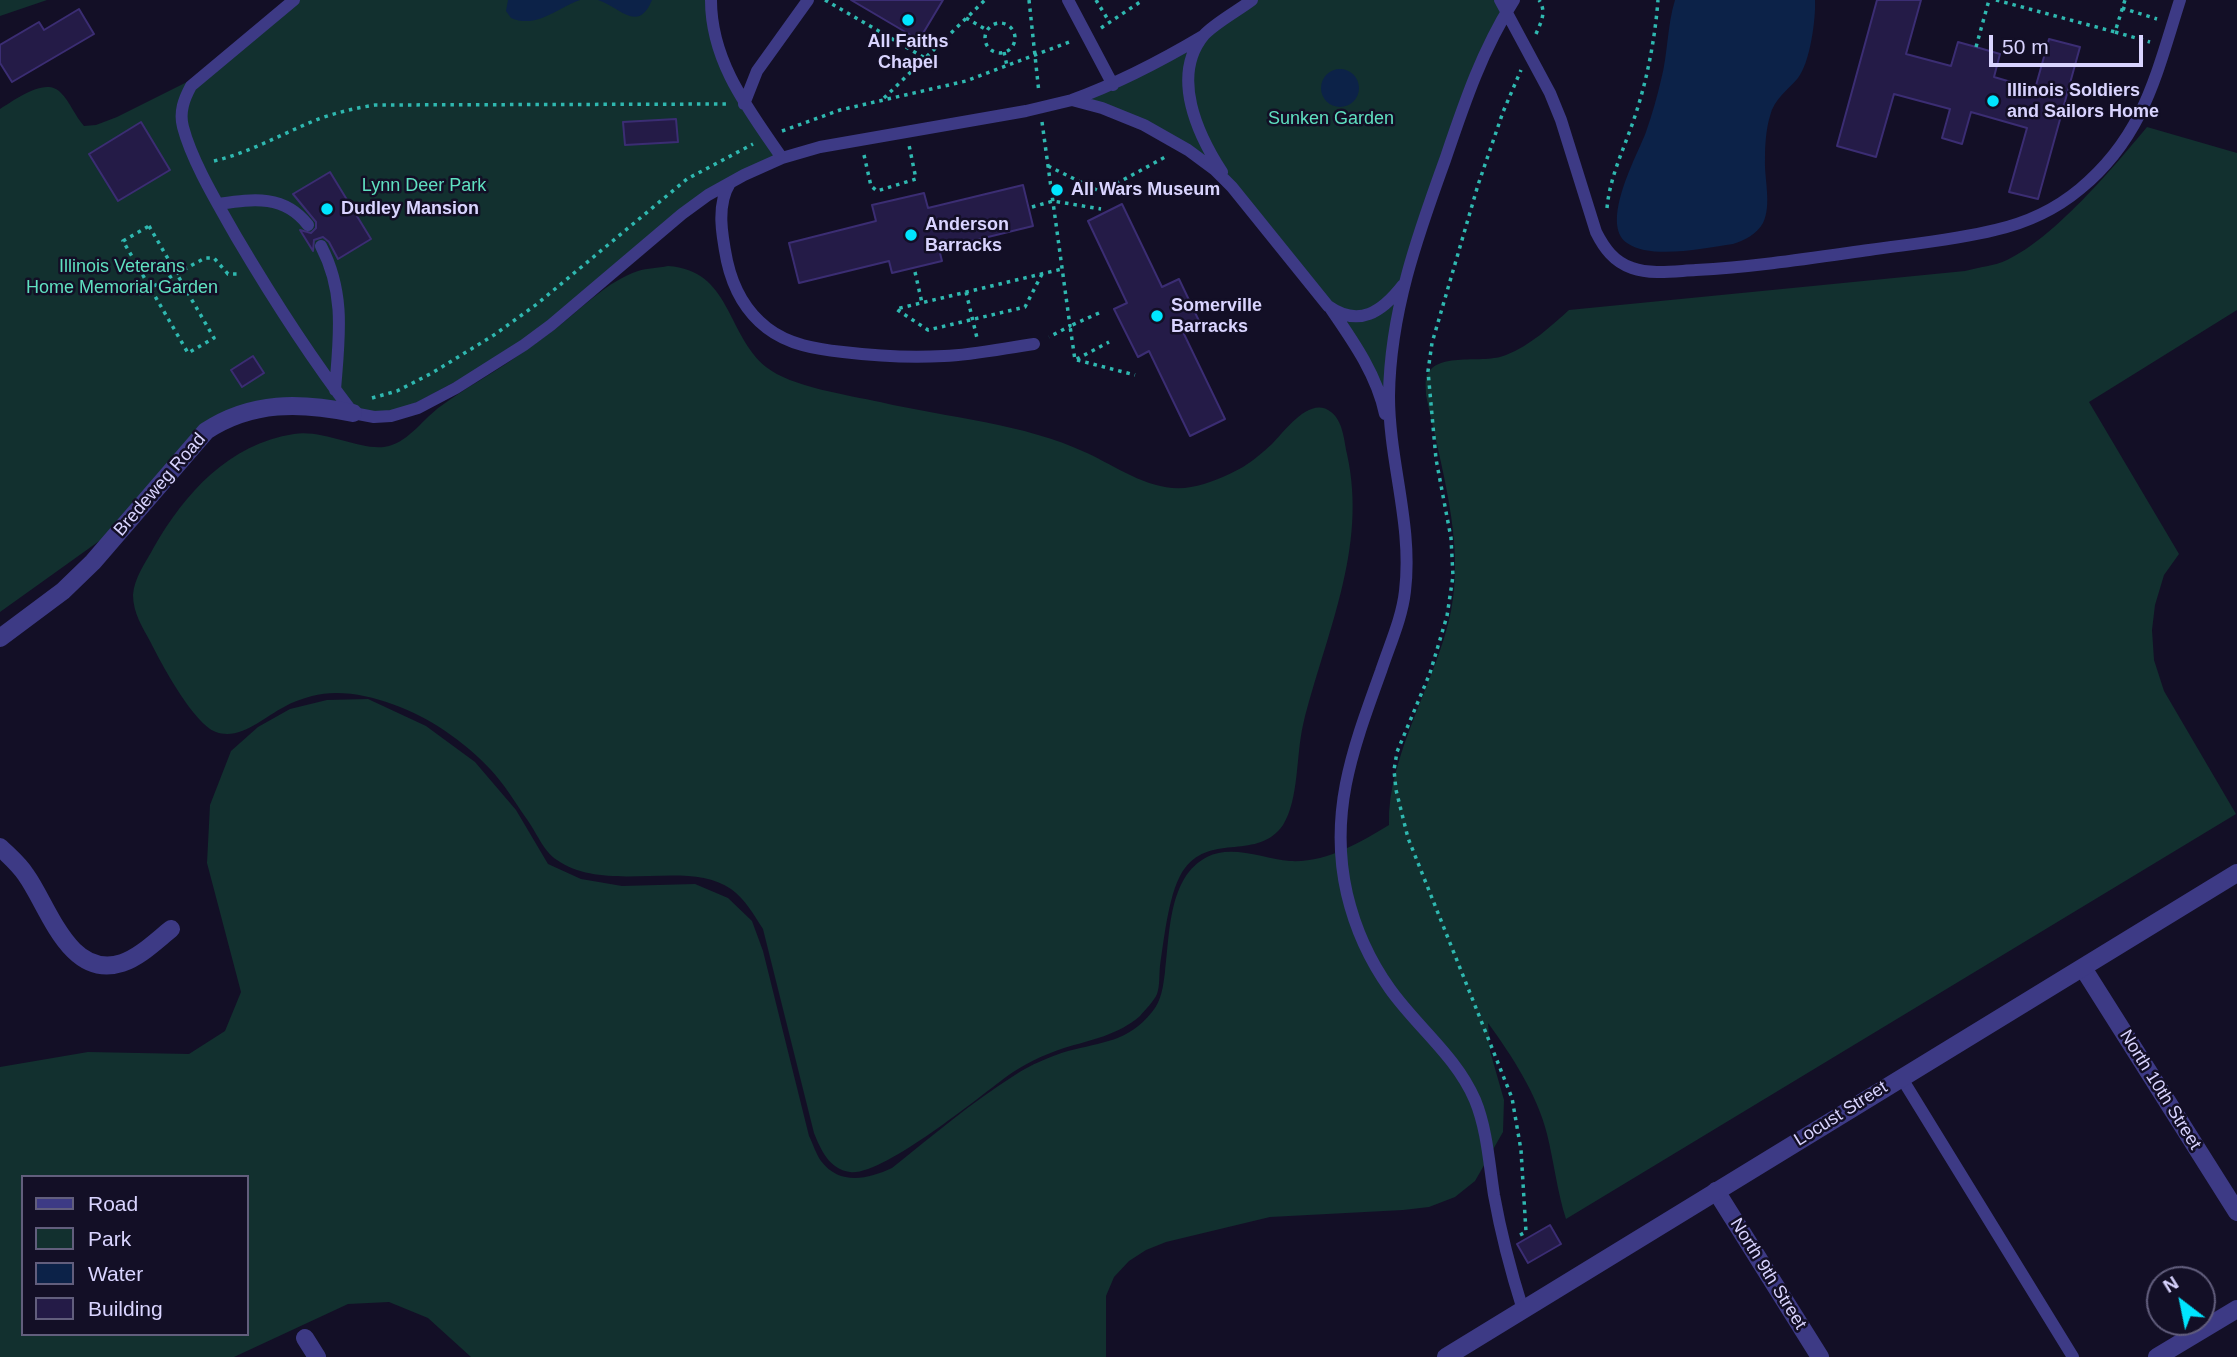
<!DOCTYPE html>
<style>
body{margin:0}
#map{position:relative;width:2237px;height:1357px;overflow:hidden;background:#130f26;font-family:Arial,sans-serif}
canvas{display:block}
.legend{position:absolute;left:21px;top:1175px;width:228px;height:161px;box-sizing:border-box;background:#130f26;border:2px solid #625e7d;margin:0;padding:9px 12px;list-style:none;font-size:21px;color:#d9d4ff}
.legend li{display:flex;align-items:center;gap:14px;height:35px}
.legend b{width:35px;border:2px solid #625e7d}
.north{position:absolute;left:2146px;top:1266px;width:70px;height:70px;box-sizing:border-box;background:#130f26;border:2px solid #625e7d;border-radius:50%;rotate:328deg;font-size:19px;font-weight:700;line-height:28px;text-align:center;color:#d9d4ff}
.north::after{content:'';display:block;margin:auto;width:24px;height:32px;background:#00e5ff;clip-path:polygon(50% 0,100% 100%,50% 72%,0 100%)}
.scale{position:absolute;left:1989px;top:35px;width:154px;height:32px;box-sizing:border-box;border:4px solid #d9d4ff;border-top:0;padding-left:9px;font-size:21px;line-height:24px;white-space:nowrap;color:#d9d4ff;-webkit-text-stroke:5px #130f26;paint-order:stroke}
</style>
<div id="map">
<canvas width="2237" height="1357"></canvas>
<ul class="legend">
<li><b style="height:9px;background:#3d3a85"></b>Road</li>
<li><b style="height:19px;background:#12302f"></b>Park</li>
<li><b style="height:19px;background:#0c2248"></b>Water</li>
<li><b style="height:19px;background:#241b47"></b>Building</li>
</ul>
<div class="north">N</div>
<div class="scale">50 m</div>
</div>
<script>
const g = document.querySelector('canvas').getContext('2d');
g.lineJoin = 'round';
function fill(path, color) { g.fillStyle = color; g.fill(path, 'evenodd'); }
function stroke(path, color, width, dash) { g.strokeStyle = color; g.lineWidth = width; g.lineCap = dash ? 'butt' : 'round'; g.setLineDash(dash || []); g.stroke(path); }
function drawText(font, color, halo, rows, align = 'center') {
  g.font = font + ' Arial,sans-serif'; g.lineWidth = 5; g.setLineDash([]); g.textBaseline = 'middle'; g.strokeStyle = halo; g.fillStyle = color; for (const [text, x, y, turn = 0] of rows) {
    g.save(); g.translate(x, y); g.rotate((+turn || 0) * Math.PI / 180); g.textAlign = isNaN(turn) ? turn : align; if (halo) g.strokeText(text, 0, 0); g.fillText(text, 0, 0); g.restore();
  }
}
fill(new Path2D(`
 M0,0H47L0,16Z
 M294,0H711L725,66L782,158L730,182L524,345L391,416L340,410L224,420L130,519L0,612V109C15,100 46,76 61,93C70,102 75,116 84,126L96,125L117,117L201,75Z
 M1252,0H1514L1496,29L1413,248L1383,404L1356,346L1232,187L1188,150L1072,100L1113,85Z
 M2147,127L2237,153V310L2089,402L2179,554L2164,575L2155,605L2152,630L2154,660L2164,691L2236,814L1566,1219C1557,1191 1554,1162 1547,1134C1537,1094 1512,1056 1488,1023L1490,1051L1504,1100L1503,1132L1475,1181L1455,1197L1429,1207L1403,1210L1270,1217L1166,1242L1146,1250L1129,1261L1114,1277L1106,1296V1357H471L428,1318L389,1302L348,1304L234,1357H0V1067L88,1052L189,1054L225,1031L241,992L207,863L210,805L231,751L258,727L290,709L327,700L368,699L426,726L475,762L516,810L548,864L581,879L622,886L695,884L728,898L752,921L763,951L809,1136C813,1144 816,1154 821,1161C840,1186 868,1179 892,1168C932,1136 972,1102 1015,1075C1030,1065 1051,1056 1068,1051C1102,1042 1128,1042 1152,1012C1162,1000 1163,986 1165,972C1170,934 1168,877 1207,857C1232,844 1264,859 1290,861C1326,863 1359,843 1389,825C1387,755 1437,681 1451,611C1465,541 1440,464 1426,395C1426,390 1425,383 1426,378C1434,350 1484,365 1506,355C1531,345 1550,327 1569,310L1965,271C1979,267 1995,266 2007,260C2054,238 2113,168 2147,127ZM23,1177H247V1334H23Z
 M668,266C731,270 726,334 766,367C791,387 848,395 880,402C949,418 1023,423 1087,453C1119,468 1154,494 1191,487C1208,484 1227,476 1243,467C1253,461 1263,452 1272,444C1285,431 1310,395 1331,412C1343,421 1344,440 1347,454C1368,549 1325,635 1303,725C1296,755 1299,800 1283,825C1258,861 1212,833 1185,868C1169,888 1164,940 1160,966C1159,974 1160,986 1157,994C1154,1001 1145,1010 1140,1016C1118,1035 1091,1040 1064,1048C1043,1055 1024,1064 1006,1077C978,1098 881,1177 850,1172C829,1169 821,1150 814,1133L763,929C754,915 745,899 731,889C687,858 608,895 557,860C543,851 536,831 526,818C515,802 504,784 491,770C465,742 428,716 392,704C368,695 337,689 312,696C302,699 292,702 284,707C264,717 240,741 216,732C194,724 162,665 151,643C143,628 133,613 133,595C134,578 146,562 154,547C185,493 229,444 294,434C325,429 364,453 389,446C409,441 424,418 441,406C465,388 492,374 516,357C530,347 545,337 559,326C583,307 608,281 638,271C647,268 658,268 668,266Z`), '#12302f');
fill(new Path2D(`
 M508,0H580C557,8 537,29 511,18L506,11Z
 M598,0H652C638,34 620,7 598,0Z
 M1675,0H1815C1816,19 1810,63 1798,78C1787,91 1774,99 1770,116C1766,129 1765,145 1765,159C1764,178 1772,205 1763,223C1756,235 1745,240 1733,244C1705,248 1651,260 1627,243C1599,223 1638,154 1646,132C1652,115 1657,97 1661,80C1668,54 1667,26 1675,0Z
 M1321 88a19 19 0 1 1 38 0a19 19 0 1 1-38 0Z`), '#0c2248');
const building = new Path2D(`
 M851,0H943L919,40Z
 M1877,0H1921L1906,54L1951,66L1958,42L1976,47L2000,54L1994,77L2035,89L2049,39L2080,47L2038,199L2009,192L2027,128L1971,112L1962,144L1942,138L1950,109L1894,94L1876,157L1837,146Z
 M79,9L94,34L12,82L0,63V45L39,22L44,30Z
 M676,119L678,142L625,145L623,122Z
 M141,122L170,170L118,201L89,154Z
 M330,172L371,239L338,259L329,242L323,237L314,240L313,251L300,230L311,233L316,228V222L293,194Z
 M1023,185L1033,226L939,249L942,261L892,273L889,261L799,283L789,243L876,221L872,205L924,193L928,208Z
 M1122,204L1162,287L1179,279L1200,323L1183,332L1225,419L1190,436L1149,351L1138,357L1114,309L1127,303L1088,221Z
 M253,356L264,373L242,387L231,370Z
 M1550,1225L1561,1244L1528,1263L1517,1244Z`);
fill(building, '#241b47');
stroke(building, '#3b2d73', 2);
stroke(new Path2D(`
 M825,0L925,58
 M1029,0L1039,93
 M1096,0L1110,23
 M1996,0L2115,32L2125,0
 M2122,8L2157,19
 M966,18L987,30
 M985 38a15 15 0 1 1 30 0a15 15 0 1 1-30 0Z
 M1101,28L1143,0
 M2115,32L2150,42
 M1536,34C1541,22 1547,12 1539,0
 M1976,47L1989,0
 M1004,52L1007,66
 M884,98L985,0
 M1042,122L1070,326L1049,337
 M782,131L840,110L966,81L1072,41
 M864,155L871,186L877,191L916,179L909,145
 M214,161C252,152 285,132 321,118C339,112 356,108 375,105L728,104
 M1048,166L1101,192L1167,156
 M1032,207L1053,201L1101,209
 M1607,208C1610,176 1624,149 1634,119C1647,81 1655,39 1658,0
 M149,226L214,338L188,353L123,241Z
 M915,272L922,303
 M1042,274L1025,307L928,330L896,309L1062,269
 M966,292L977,338
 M139,294L205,258H214L228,274H239
 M1099,313L1070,326L1075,360L1109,342
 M1077,360L1135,375
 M372,398L397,391L432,373L494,335L537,304L687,179L753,144
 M1520,1235L1526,1232L1521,1150L1512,1098L1408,838L1396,790L1394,770L1397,752L1430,673L1447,616L1453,576L1451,538L1436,459L1428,371L1432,343L1478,185L1503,112L1521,70`), '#2fb8b0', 3.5, [3.5, 5]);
stroke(new Path2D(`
 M294,0L191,86C184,99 179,112 183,127C192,162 219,206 237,238C273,299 310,357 353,413L374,417L391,416L418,408L456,388L524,345L551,325L682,214L708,195L744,175L782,158L820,147L1026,111L1072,100L1102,108L1144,125L1188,150L1215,170L1232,187L1328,306C1359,328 1382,312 1403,285
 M711,0C711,62 749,110 782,158
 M1068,0L1113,85
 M1500,0L1550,93L1561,120L1596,232C1604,248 1614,262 1632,268C1652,275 1675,271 1696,270C1754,267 1812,258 1869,250C1911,244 1955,240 1995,230C2026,223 2056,209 2080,189C2144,136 2156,75 2180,0
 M1514,0C1482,50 1464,104 1445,160C1417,237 1390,313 1389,396C1389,462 1413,525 1405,591C1402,618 1390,644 1381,671C1354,746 1328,812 1347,894C1355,928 1370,961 1390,989C1417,1027 1456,1056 1475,1100C1487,1129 1489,1163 1494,1195C1501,1234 1511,1272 1523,1310
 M1072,100C1119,83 1161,61 1203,36
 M744,104L757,71L808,0
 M1222,172C1198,135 1170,76 1204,35C1215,23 1239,10 1252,0
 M730,183C716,205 722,236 727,261C733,288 745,311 767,328C789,345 816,349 843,352C876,356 910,358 944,356C974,355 1005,348 1034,344
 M218,204C253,199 284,194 308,225
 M321,246C346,294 339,338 335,390
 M1331,309C1353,341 1377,375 1385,414
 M1901,1077L2073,1357`), '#3d3a85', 12);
stroke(new Path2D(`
 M0,638L63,591L93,562L206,431C252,401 300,402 353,413
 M0,847C9,856 19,864 26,875C49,907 69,980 122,963C140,957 156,941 171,929
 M2083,968L2237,1212
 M1716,1191L1820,1357
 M305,1338L317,1357
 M2157,1357L2237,1309`), '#3d3a85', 18);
stroke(new Path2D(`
 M1446,1357L2237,873`), '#3d3a85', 18);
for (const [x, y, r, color] of [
 [908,20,7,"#00e5ff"],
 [1993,101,7,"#00e5ff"],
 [1057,190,7,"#00e5ff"],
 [327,209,7,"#00e5ff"],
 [911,235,7,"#00e5ff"],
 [1157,316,7,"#00e5ff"]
]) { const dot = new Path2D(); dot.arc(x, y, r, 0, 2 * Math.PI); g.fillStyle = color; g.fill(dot); stroke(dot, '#130f26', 2.5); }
drawText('bold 18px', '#d9d4ff', '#130f26', [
 ["All Faiths",908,42,"center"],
 ["Chapel",908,63,"center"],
 ["Illinois Soldiers",2007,91],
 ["and Sailors Home",2007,112],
 ["All Wars Museum",1071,190],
 ["Dudley Mansion",341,209],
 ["Anderson",925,225],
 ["Barracks",925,246],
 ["Somerville",1171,306],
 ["Barracks",1171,327]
], 'left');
drawText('18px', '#5fe0c0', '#130f26', [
 ["Sunken Garden",1331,119],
 ["Lynn Deer Park",424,186],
 ["Illinois Veterans",122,267],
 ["Home Memorial Garden",122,288]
]);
drawText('18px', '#d9d4ff', '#130f26', [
 ["Bredeweg Road",160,485,-49],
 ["North 10th Street",2160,1090,58],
 ["Locust Street",1841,1114,-32],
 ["North 9th Street",1768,1274,58]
]);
</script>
